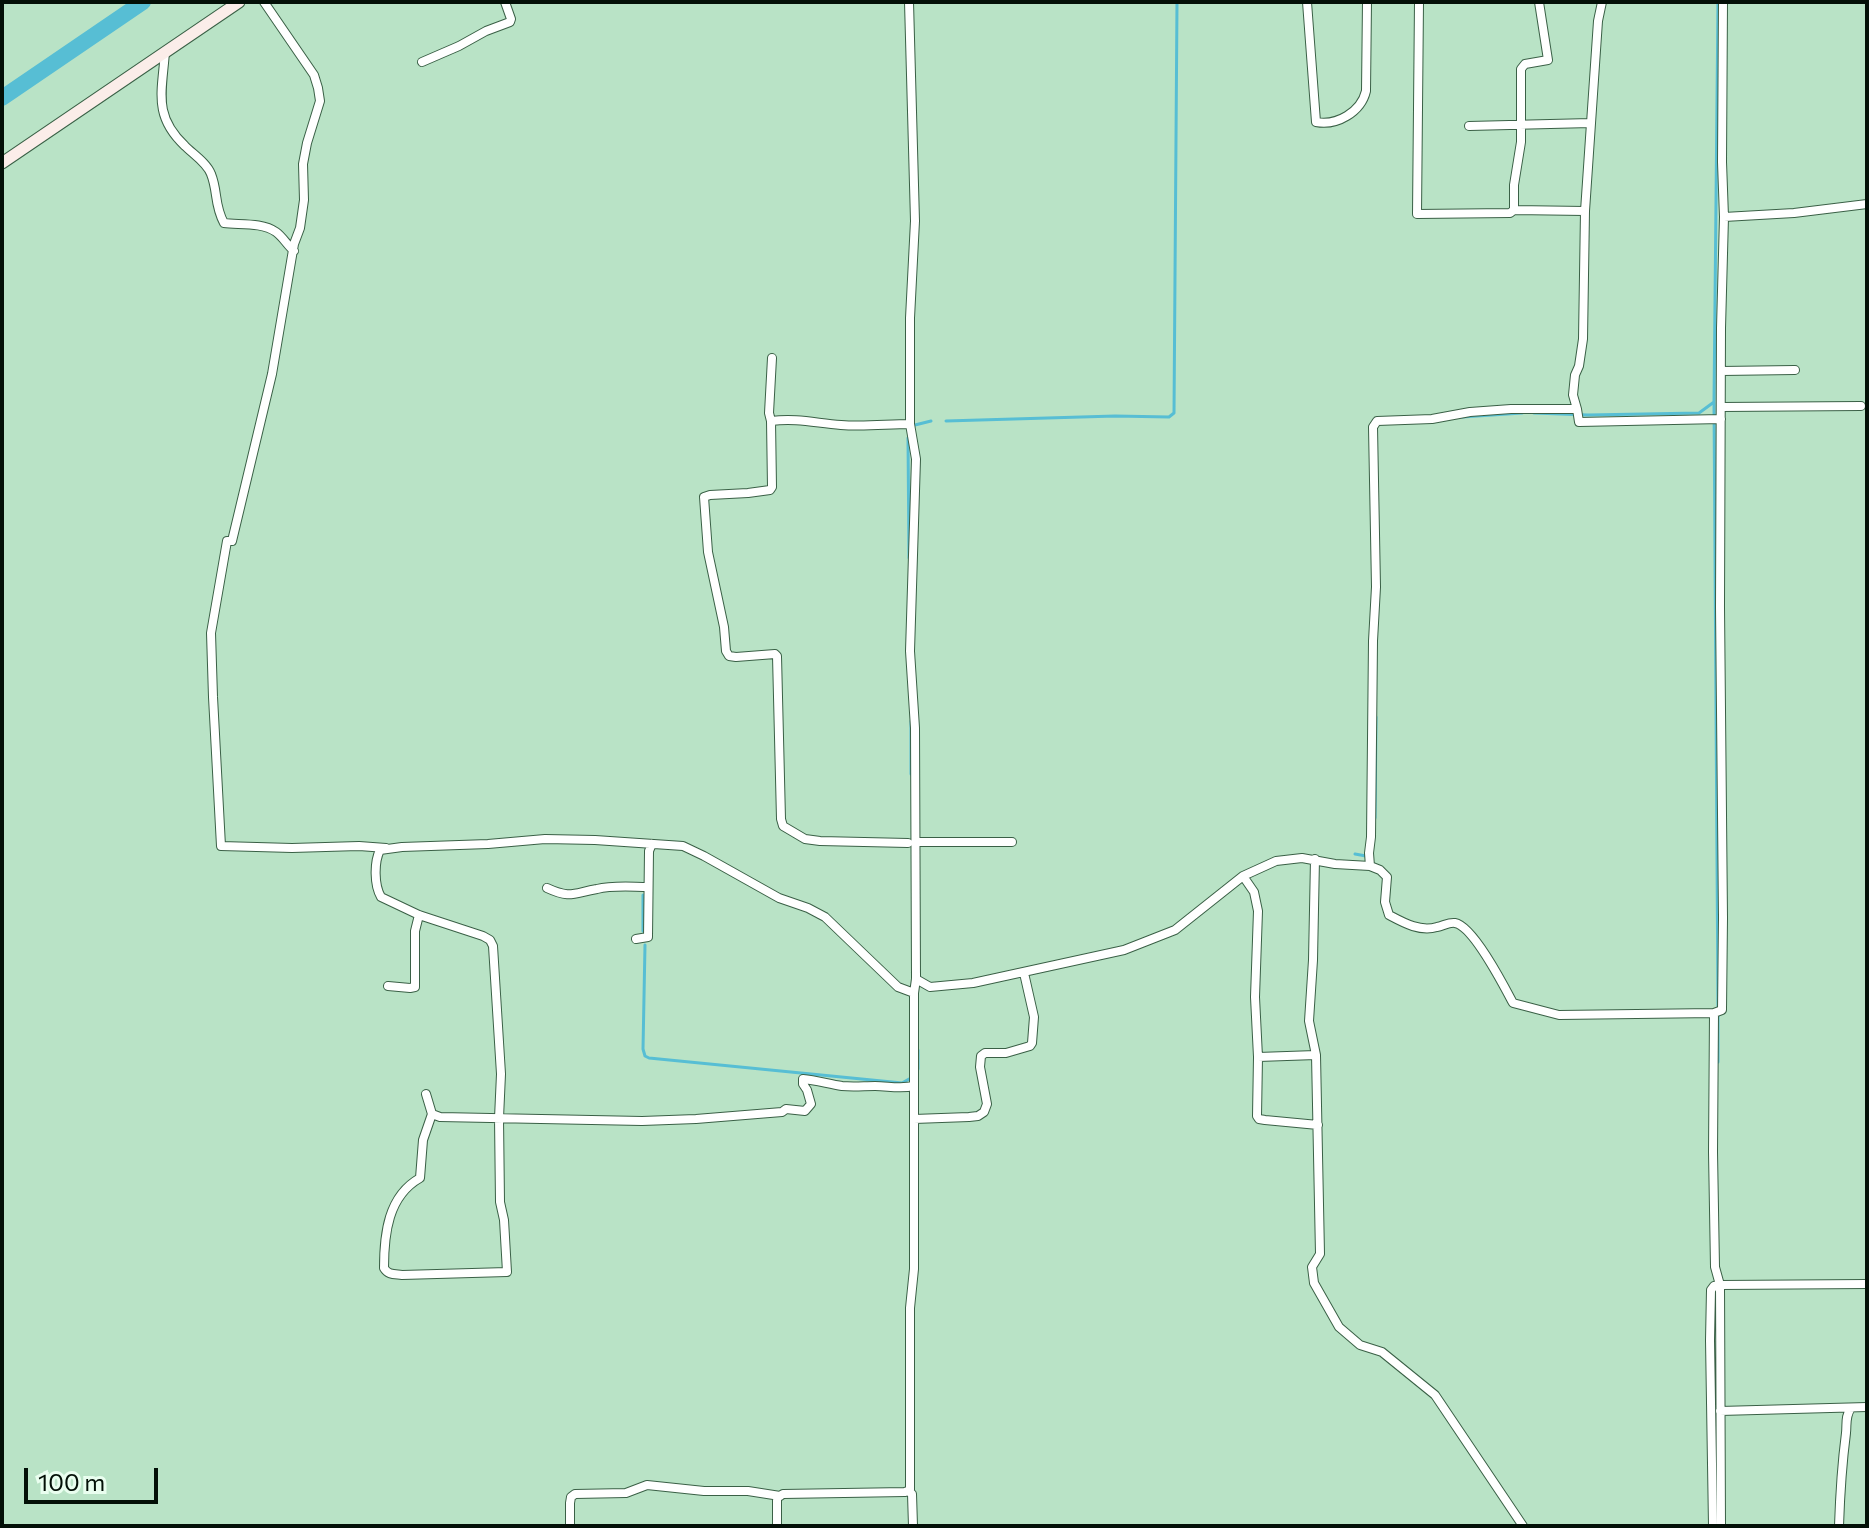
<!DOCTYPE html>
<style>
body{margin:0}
#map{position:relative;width:1869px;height:1528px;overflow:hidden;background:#b9e3c6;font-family:Commissioner,sans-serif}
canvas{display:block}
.frame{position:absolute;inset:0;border:4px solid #031007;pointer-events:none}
.scale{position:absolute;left:24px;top:1468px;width:134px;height:36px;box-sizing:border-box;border:4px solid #031007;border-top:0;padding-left:10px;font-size:24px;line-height:28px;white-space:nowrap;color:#031007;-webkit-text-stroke:6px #e9feef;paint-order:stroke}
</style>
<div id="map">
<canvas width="1869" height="1528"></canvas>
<div class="frame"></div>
<div class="scale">100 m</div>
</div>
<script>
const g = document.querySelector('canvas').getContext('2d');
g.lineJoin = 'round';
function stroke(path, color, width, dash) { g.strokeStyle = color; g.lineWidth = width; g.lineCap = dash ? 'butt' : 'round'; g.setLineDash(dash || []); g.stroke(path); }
stroke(new Path2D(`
 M1534,413L1588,415L1699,413L1714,402
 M1462,417L1522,413
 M946,421L1115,416L1169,417L1174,413L1177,2
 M915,425L931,421
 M908,438L909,558
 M911,721V774
 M1375,818L1376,717
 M1355,854L1366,856L1368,855
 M643,931V895
 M645,945L643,1049L645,1056L649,1058L892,1082L902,1083L909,1079
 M1718,1006L1714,402L1718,2
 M918,1050V1069
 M1718,1062V1014`), '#57bed4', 3);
stroke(new Path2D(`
 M2,98L143,2`), '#57bed4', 16);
const street = new Path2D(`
 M264,2L314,75L318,88L320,101L307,143L303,164L304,200L300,228L294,244L272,374L232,541H227L211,633L213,697L221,846L292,848L359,846L386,848
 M1307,2L1316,122C1337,126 1361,112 1366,91L1367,2
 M1419,2L1417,214L1510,213L1514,210
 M1539,2L1548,60L1525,64L1521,69V142L1514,185V210L1585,211
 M165,52C162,92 153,116 185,146C193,154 207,163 211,174C218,191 214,205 224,223C239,225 262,222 276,232C283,237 287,245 294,251
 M422,62L459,46L486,31L510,22L511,19L505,2
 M1469,126L1591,123
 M1724,217L1794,213L1867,204
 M772,358L769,413L771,421L772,487L770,490L748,493L710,495L704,497L708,552L724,627L726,651L729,656L736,657L775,654L777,656L781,819L783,826L805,839L820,841L908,843
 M1721,371L1795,370
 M1721,407L1861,406
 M1577,409L1573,395L1575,375L1579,366L1583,339L1585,211L1598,21L1602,2
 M771,421C798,418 815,423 841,425C864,427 888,424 910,424
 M916,842H1012
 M1315,859L1313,960L1309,1021L1316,1055L1320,1254L1312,1267L1314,1283L1339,1327L1360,1345L1382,1352L1435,1395L1523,1526
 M1370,866L1380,870L1387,877L1385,902L1389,915C1404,923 1420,932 1437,927C1443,926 1449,922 1455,923C1473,926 1504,986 1513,1003L1559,1015L1714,1013L1722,1010L1723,918L1720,607L1721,328L1724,217L1722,162L1723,2
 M1243,876L1254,892L1258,911L1255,997L1258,1057L1257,1116L1259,1119L1265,1120L1318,1125
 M547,888C571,899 573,893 597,889C613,885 632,887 648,887
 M636,939L648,937L649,851L652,844
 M916,979L930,987L973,983L1124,950L1175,930L1243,876L1276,861L1302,858L1335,864L1370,866L1369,853L1371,837L1373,641L1376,587L1373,427L1377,421L1432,419L1470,412L1511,409H1577L1579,422L1721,419
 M388,986L410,988L415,987V931L419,915
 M1714,1013L1713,1152L1715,1267L1720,1285L1721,1526
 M1258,1057L1316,1055
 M426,1094L432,1114L440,1117L642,1121L696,1119L782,1112L786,1109L805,1111L811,1104L807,1090L803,1084V1079C815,1080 829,1084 842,1086C853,1087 864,1086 875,1086C888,1086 900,1089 914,1086
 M432,1114L423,1140L420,1178C388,1196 384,1234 384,1268C388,1275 394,1274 402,1275L507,1272L504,1220L500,1202L499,1118L501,1074L493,946L490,940L483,936L419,915L381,897C374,885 374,862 380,850L402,847L488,844L545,839L595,840L683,846L704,856L779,898L808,908L825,917L898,987L914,993
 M914,1119L969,1117L978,1116L984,1112L987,1104L980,1067L981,1056L985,1053H1006L1030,1046L1032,1043L1034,1017L1024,973
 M1720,1411L1867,1407
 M908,1491L912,1494L913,1526
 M570,1526V1503L571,1497L575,1494L626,1493L647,1485L704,1491H748L780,1496
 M777,1526V1498L783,1494L905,1492L910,1490V1308L914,1269V993L916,979L915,728L910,651L916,459L910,424V318L915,221L909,2
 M1713,1526L1710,1340L1711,1290L1714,1286L1720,1285L1867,1284
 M1839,1526C1840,1495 1842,1464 1846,1433C1847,1424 1845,1416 1851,1408`);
const secondary = new Path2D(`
 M2,163L239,2`);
stroke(street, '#3a6046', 10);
stroke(secondary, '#3a6046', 13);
stroke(street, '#fff', 8);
stroke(secondary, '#fbede9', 11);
</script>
